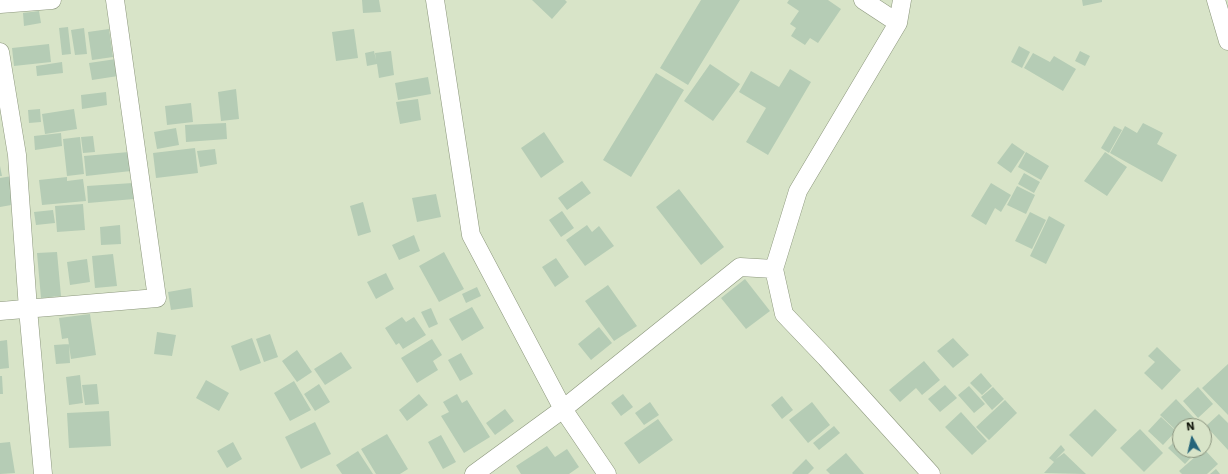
<!DOCTYPE html>
<style>
body{margin:0}
#map{position:relative;width:1228px;height:474px;overflow:hidden;background:#d8e4c8;font-family:"Work Sans",sans-serif}
canvas{display:block}
.north{position:absolute;left:1172px;top:418px;width:40px;height:40px;box-sizing:border-box;background:#d8e4c8;border:1px solid #88917c;border-radius:50%;rotate:352deg;font-size:11px;font-weight:700;line-height:16px;text-align:center;color:#10140a}
.north::after{content:'';display:block;margin:auto;width:14px;height:18px;background:#25657a;clip-path:polygon(50% 0,100% 100%,50% 72%,0 100%)}
</style>
<div id="map">
<canvas width="1228" height="474"></canvas>
<div class="north">N</div>
</div>
<script>
const g = document.querySelector('canvas').getContext('2d');
g.lineJoin = 'round';
function fill(path, color) { g.fillStyle = color; g.fill(path, 'evenodd'); }
function stroke(path, color, width, dash) { g.strokeStyle = color; g.lineWidth = width; g.lineCap = dash ? 'butt' : 'round'; g.setLineDash(dash || []); g.stroke(path); }
fill(new Path2D(`
 M362,0H379L381,12L363,13Z
 M532,0H565L567,2L552,19Z
 M701,0H740L688,85L660,68Z
 M789,0H828L841,9L818,43L810,38L805,45L791,36L796,28L790,24L799,11L787,3Z
 M1082,0H1102V2L1083,6Z
 M39,11L41,23L24,26L23,13Z
 M68,27L71,54L62,55L59,28Z
 M84,28L87,54L75,55L71,30Z
 M109,29L113,57L92,60L88,32Z
 M354,29L358,58L336,61L332,32Z
 M49,44L51,62L14,66L12,48Z
 M1019,46L1030,52L1022,68L1011,62Z
 M374,51L376,60L375,53L391,51L394,75L379,78L377,64L367,66L365,53Z
 M1080,51L1090,56L1085,66L1075,61Z
 M1033,53L1050,62L1054,56L1076,69L1063,91L1024,68Z
 M116,59L118,76L92,80L89,63Z
 M62,62L63,73L37,76L36,66Z
 M710,64L740,84L713,121L684,101Z
 M790,69L811,82L768,155L746,142L766,108L739,92L751,71L779,87Z
 M656,73L684,90L631,177L603,160Z
 M428,77L431,94L398,100L395,83Z
 M236,89L239,119L221,121L218,92Z
 M106,92L107,105L82,109L81,95Z
 M418,99L421,120L400,124L396,102Z
 M191,103L193,122L167,125L165,106Z
 M40,109L41,122L29,123L28,110Z
 M74,109L77,129L45,134L42,114Z
 M226,123L227,139L186,142L185,125Z
 M1143,123L1163,133L1157,144L1177,155L1162,182L1110,153L1125,126L1137,133Z
 M1114,126L1122,130L1109,153L1101,148Z
 M176,128L179,145L157,149L154,132Z
 M544,132L564,162L541,178L521,148Z
 M61,133L62,146L35,150L34,136Z
 M93,136L95,152L83,153L81,137Z
 M80,137L84,174L67,176L63,139Z
 M1012,143L1025,152L1011,173L997,163Z
 M195,148L198,173L156,178L153,153Z
 M215,149L217,164L200,167L197,151Z
 M129,152L131,171L86,176L84,156Z
 M1026,152L1049,166L1041,180L1018,167Z
 M1105,152L1127,167L1107,196L1084,181Z
 M0,166L2,176H0Z
 M1024,173L1040,182L1034,193L1018,184Z
 M12,176L17,204L0,207V178Z
 M67,177V181L83,179L86,201L42,205L39,180Z
 M582,181L591,193L567,210L558,198Z
 M133,183L134,199L88,203L87,186Z
 M991,183L1011,195L1001,212L995,208L986,225L971,216Z
 M1017,186L1035,195L1026,214L1007,205Z
 M679,189L724,247L701,265L656,207Z
 M436,194L441,217L417,222L412,198Z
 M363,202L371,232L358,236L350,206Z
 M83,204L85,230L57,232L55,206Z
 M53,210L55,223L36,225L34,212Z
 M562,211L574,228L561,237L549,220Z
 M1030,212L1046,220L1032,249L1015,241Z
 M1049,216L1065,225L1046,264L1030,256Z
 M120,225L121,244L101,245L100,227Z
 M587,225L592,232L599,226L614,246L585,266L566,240Z
 M414,235L420,251L399,260L392,245Z
 M57,252L61,296L41,298L37,253Z
 M444,252L464,289L439,302L419,266Z
 M113,254L117,286L95,288L92,256Z
 M556,258L569,277L555,287L542,267Z
 M87,259L90,282L70,285L67,262Z
 M386,273L394,289L376,299L367,282Z
 M745,279L770,311L746,329L721,298Z
 M608,285L637,326L614,341L585,301Z
 M477,287L481,296L466,303L462,294Z
 M191,288L193,307L171,310L168,292Z
 M472,307L484,328L462,341L449,319Z
 M431,308L438,324L429,328L421,312Z
 M90,314L96,355L71,359L68,338L62,339L59,318Z
 M402,317L406,322L414,317L426,335L403,349L399,343L396,345L385,328Z
 M599,327L612,343L591,360L578,344Z
 M157,332L176,335L172,356L154,354Z
 M270,334L278,357L264,362L256,339Z
 M252,338L261,363L240,371L231,346Z
 M953,338L969,355L953,368L937,351Z
 M432,339L442,355L433,361L438,370L417,383L401,358Z
 M7,340L9,368L0,369V341Z
 M69,344L70,363L56,364L54,345Z
 M1157,347L1181,370L1162,390L1144,373L1155,362L1148,356Z
 M297,350L312,372L297,382L282,361Z
 M341,352L352,368L325,385L314,369Z
 M461,353L473,374L460,381L448,360Z
 M924,361L940,380L922,395L916,388L900,402L889,390Z
 M1228,364V415L1202,388Z
 M981,373L992,386L982,395L970,383Z
 M80,375L83,403L69,405L66,377Z
 M0,376H2L3,394H0Z
 M206,380L229,393L219,411L196,398Z
 M294,381L311,410L290,421L274,393Z
 M97,384L99,404L85,405L82,385Z
 M319,384L330,402L315,411L304,394Z
 M945,385L957,398L940,412L928,399Z
 M969,386L985,404L974,413L958,395Z
 M993,387L1004,399L992,410L981,397Z
 M1198,387L1213,404L1198,418L1183,401Z
 M419,394L428,405L407,421L399,410Z
 M457,394L462,403L467,400L490,437L464,453L441,416L449,412L443,402Z
 M623,394L633,407L621,416L611,403Z
 M782,396L793,410L782,419L771,405Z
 M1176,399L1195,419L1188,426H1180V434L1160,415Z
 M1005,400L1017,413L989,440L976,427Z
 M650,402L659,415L644,425L635,413Z
 M812,402L830,425L808,443L789,420Z
 M505,409L514,421L495,435L486,423Z
 M1095,409L1117,430L1092,457L1069,435Z
 M109,411L111,446L69,448L67,413Z
 M961,412L987,441L972,455L945,427Z
 M1219,414L1228,423V450L1206,426Z
 M1161,417L1176,431L1163,445L1148,431Z
 M658,419L673,440L639,464L624,443Z
 M315,422L331,454L301,469L285,437Z
 M834,426L840,433L819,450L813,443Z
 M1140,429L1163,453L1144,472L1120,448Z
 M387,434L408,469L400,474H376L361,449Z
 M441,435L456,462L443,469L428,442Z
 M1180,436V450H1198L1185,464L1168,448Z
 M10,442L15,473L0,474V443Z
 M233,442L242,459L227,468L217,451Z
 M1061,445L1065,450L1056,459L1064,453L1086,474L1044,473L1054,462L1049,458Z
 M547,446L555,457L567,449L579,467L569,474H521L516,466Z
 M1204,449L1218,464L1207,474H1182L1179,471Z
 M358,451L373,474H342L336,465Z
 M846,453L864,474H830L826,470Z
 M806,459L814,468L808,474H793L792,473Z
 M1216,469L1220,474H1210Z`), '#b5ccb5');
const minor = new Path2D(`
 M435,0L471,235L563,409L607,474
 M863,0L898,23
 M902,0L898,23L798,191L774,269L784,314L826,358L931,474
 M1216,0L1228,41
 M0,4L52,0
 M0,52L17,155L28,309L43,474
 M0,311L157,298L115,0
 M474,474L563,409L740,267L774,269`);
stroke(minor, '#8b967c', 19);
stroke(minor, '#fff', 18);
</script>
